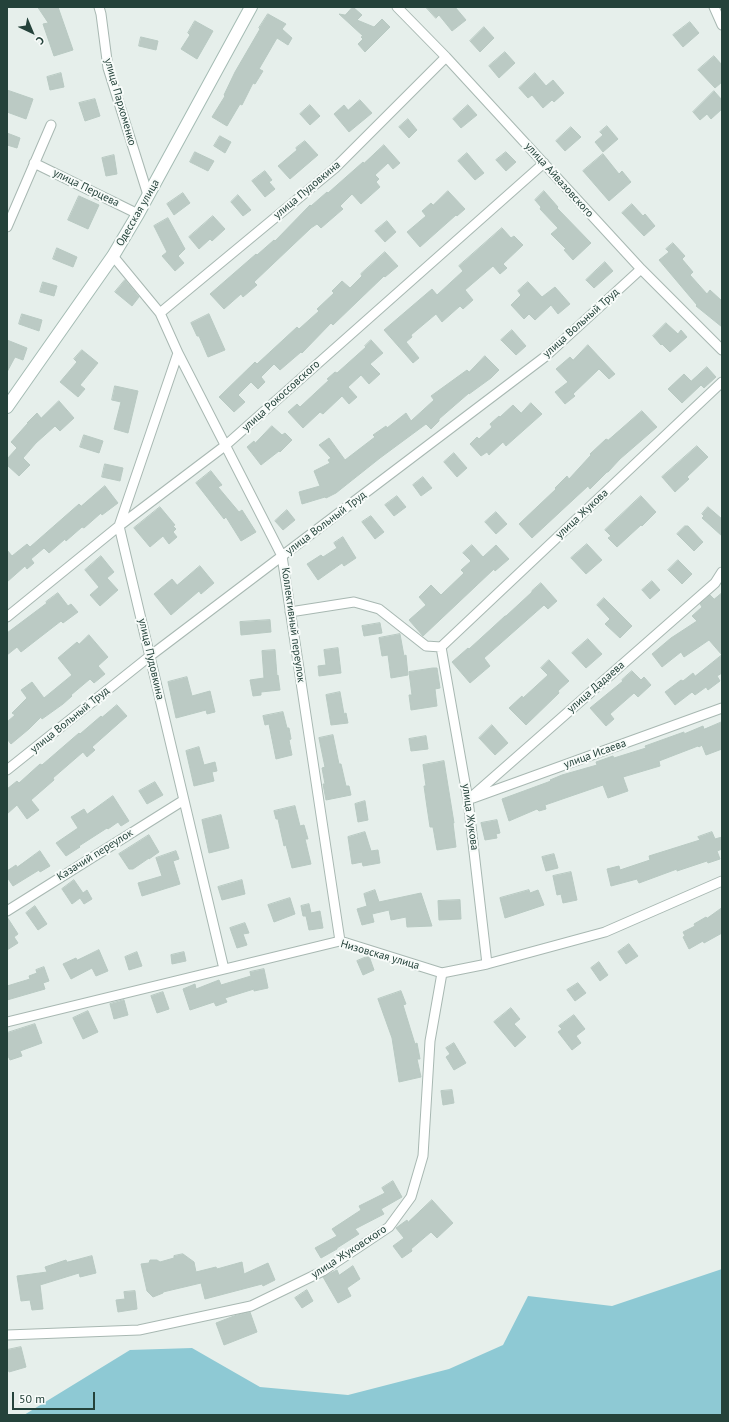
<!DOCTYPE html>
<meta charset="utf-8">
<style>
body{margin:0}
#map{position:relative;width:729px;height:1422px;overflow:hidden;background:#e6efeb;font-family:"PT Sans",sans-serif}
canvas{display:block}
.frame{position:absolute;inset:0;border:8px solid #24423a;pointer-events:none}
.north{position:absolute;left:12px;top:12px;width:40px;height:40px;-webkit-text-stroke:3px #f7fbf9;paint-order:stroke;rotate:136deg;font-size:11px;font-weight:700;line-height:16px;text-align:center;color:#24423a}
.north::after{content:'';display:block;margin:auto;width:14px;height:18px;background:#24423a;clip-path:polygon(50% 0,100% 100%,50% 72%,0 100%)}
.scale{position:absolute;left:12px;top:1392px;width:83px;height:18px;box-sizing:border-box;border:2px solid #24423a;border-top:0;padding-left:5px;font-size:12px;line-height:14px;white-space:nowrap;color:#24423a;-webkit-text-stroke:3px #f7fbf9;paint-order:stroke}
</style>
<div id="map">
<canvas width="729" height="1422"></canvas>
<div class="frame"></div>
<div class="north">С</div>
<div class="scale">50 m</div>
</div>
<script>
const g = document.querySelector('canvas').getContext('2d');
g.lineJoin = 'round';
function fill(path, color) { g.fillStyle = color; g.fill(path, 'evenodd'); }
function stroke(path, color, width, dash) { g.strokeStyle = color; g.lineWidth = width; g.lineCap = dash ? 'butt' : 'round'; g.setLineDash(dash || []); g.stroke(path); }
function drawText(font, color, halo, rows, align = 'center') {
  g.font = font + ' "PT Sans",sans-serif'; g.lineWidth = 4; g.setLineDash([]); g.textBaseline = 'middle'; g.strokeStyle = halo; g.fillStyle = color; for (const [text, x, y, turn = 0] of rows) {
    g.save(); g.translate(x, y); g.rotate((+turn || 0) * Math.PI / 180); g.textAlign = isNaN(turn) ? turn : align; if (halo) g.strokeText(text, 0, 0); g.fillText(text, 0, 0); g.restore();
  }
}
fill(new Path2D(`
 M722,1269V1415H24L130,1350L192,1348L260,1387L348,1395L449,1369L503,1345L528,1296L612,1306Z`), '#8ec9d4');
const building = new Path2D(`
 M38,7H58L73,50L54,56L43,24L48,23Z
 M353,7L362,15L357,20L374,27L382,19L390,27L365,52L358,44L363,39L361,37L363,36L339,14L345,15Z
 M426,7H455L466,20L452,31L439,15L436,18Z
 M268,14L286,24L282,29L292,38L288,45L277,38L259,69L263,71L255,84L253,83L242,105L240,104L227,126L212,117L225,96L224,95L235,72L260,29L259,28Z
 M195,21L213,31L197,59L181,49L190,35L188,33Z
 M690,22L699,33L683,47L673,35Z
 M484,27L494,38L480,52L470,41Z
 M141,37L158,41L156,50L139,46Z
 M505,52L515,63L499,78L489,66Z
 M714,56L722,65V82L715,88L698,70Z
 M61,73L64,87L50,90L47,77Z
 M535,73L546,86L553,80L564,93L554,102L552,100L543,108L532,95L528,98L519,88Z
 M7,90L33,99L26,119L7,112Z
 M714,91L722,100V109L711,119L707,114L700,120L693,112Z
 M95,99L100,116L85,121L79,103Z
 M360,100L372,113L349,132L334,114L344,105L348,110Z
 M310,105L320,116L310,125L300,114Z
 M468,105L477,115L461,128L453,119Z
 M408,119L417,130L409,138L399,127Z
 M607,126L618,139L603,152L595,142L603,135L600,132Z
 M571,127L581,137L565,151L556,141Z
 M7,133L20,138L17,148L7,145Z
 M220,136L231,142L225,153L214,146Z
 M305,141L318,155L290,179L278,166L297,150L296,148Z
 M384,145L400,163L393,169L388,163L375,175L379,179L376,182L380,187L361,204L352,194L340,206L343,209L321,228L317,224L311,228L254,282L257,285L243,297L241,294L224,309L210,294L256,254L257,255L274,240L275,241L310,205L311,206L327,192L328,193L363,162L364,163Z
 M195,152L214,161L208,171L190,162Z
 M506,152L516,162L506,171L496,160Z
 M467,153L484,173L475,180L458,161Z
 M603,154L619,174L622,171L631,182L609,201L583,171Z
 M114,155L117,174L106,176L102,158Z
 M265,171L272,180L269,182L275,189L265,197L252,181Z
 M448,191L465,209L457,216L456,215L420,247L407,232L426,216L422,211L431,203L433,205Z
 M544,191L558,207L557,208L591,243L573,260L564,250L566,249L551,234L558,228L540,209L541,207L535,200Z
 M183,193L190,203L174,215L167,204Z
 M238,195L251,210L243,216L231,202Z
 M79,196L99,205L88,229L68,220Z
 M632,204L643,216L645,214L655,226L644,236L622,213Z
 M213,216L225,229L212,241L210,239L199,249L189,237Z
 M168,218L185,249L178,256L184,263L175,271L162,256L167,252L154,226Z
 M387,221L396,232L385,242L375,231Z
 M502,228L511,238L514,236L523,245L503,264L507,268L500,274L493,266L465,290L473,300L463,309L460,306L442,322L436,314L411,335L412,337L406,342L419,358L413,363L384,330L432,289L437,295L463,271L459,266Z
 M673,243L685,256L682,259L693,272L690,275L707,294L710,290L722,301V327L696,306L697,305L659,260L669,252L666,249Z
 M57,248L77,257L73,267L53,259Z
 M385,252L398,266L385,277L384,276L333,325L331,323L302,353L301,352L280,370L274,364L261,377L265,382L258,389L251,382L238,395L245,402L234,412L219,397L255,362L257,364L297,327L299,329L319,311L317,309L334,293L332,291L342,281L350,288L362,276L361,274Z
 M605,262L613,271L594,288L586,280Z
 M125,280L139,297L132,306L115,292Z
 M43,282L57,286L54,296L40,292Z
 M528,282L542,297L555,287L570,304L558,314L551,305L535,320L529,314L524,319L511,305L521,295L518,291Z
 M22,314L42,320L39,331L19,324Z
 M209,314L225,350L208,357L199,336H197L191,323Z
 M666,323L678,334L681,330L687,337L670,352L662,344L661,345L653,336Z
 M512,330L526,346L516,355L501,340Z
 M7,340L27,348L23,360L15,357L7,372Z
 M371,340L383,353L370,364L380,374L369,384L361,375L348,387L357,397L349,404L342,396L323,414L320,412L303,428L288,412L297,404L300,407L329,380L327,379L335,372L337,373L366,347L365,346Z
 M588,345L615,374L609,379L599,369L573,394L575,396L565,404L555,392L568,382L556,369L570,357L573,360Z
 M82,350L98,363L80,385L85,389L78,397L60,382L77,362L74,359Z
 M485,356L499,370L491,378L469,394V393L439,419V421L431,429L426,424L380,458L336,493L326,498L325,497L302,504L299,492L320,486L314,471L330,463L328,460L331,458L319,445L329,438L345,460L375,437L373,435L386,426L387,428L406,413L411,421L434,400L431,396L467,370L469,372Z
 M707,367L716,377L704,388L701,385L682,403L668,389L684,374L691,381Z
 M115,386L138,391L128,433L114,429L121,402L112,400Z
 M59,401L74,418L60,431L55,426L36,443L23,458L30,465L19,476L7,465V459L17,448L11,442L28,423H27L37,413L41,418Z
 M531,403L542,414L506,446L503,442L489,455L487,452L481,456L470,444L477,437L479,439L492,427L490,424L499,416L500,417L513,405L521,413Z
 M642,411L657,427L620,459L608,472H607L590,489L588,486L532,538L519,524L556,489L555,488L567,476L569,479L591,455L590,454L606,439L608,440Z
 M272,426L282,435L285,433L292,440L280,452L279,451L261,465L247,447L254,441L255,443Z
 M84,435L103,441L99,453L80,447Z
 M697,446L708,457L687,477L689,479L675,492L662,477Z
 M454,453L467,468L457,477L444,462Z
 M105,464L123,468L120,481L102,477Z
 M211,471L222,485L218,487L239,512L242,510L256,532L241,541L226,517L224,519L196,483Z
 M423,477L432,488L421,496L413,485Z
 M105,486L118,503L102,515L101,513L84,528L82,527L66,541L65,539L49,553L44,548L31,559L34,563L27,569L25,566L7,582V550L12,556L27,544L30,547L79,504L81,506Z
 M397,496L406,507L394,516L385,505Z
 M641,496L656,512L642,526L641,525L617,547L608,538L611,536L605,530Z
 M160,507L175,525L173,526L176,529L173,532L177,537L169,544L163,536L150,547L134,528Z
 M708,507L722,519V536L702,518L704,516L702,514Z
 M287,510L295,520L283,530L275,521Z
 M496,512L507,524L496,534L485,522Z
 M371,516L384,532L375,539L362,522Z
 M685,526H688L703,542L694,551L677,534Z
 M343,537L356,558L344,566L342,563L318,580L307,564L321,555L323,557L337,548L334,543Z
 M587,544L602,560L586,574L571,558Z
 M472,545L483,557L496,545L509,559L495,571L494,569L423,636L409,620L426,605L419,597L431,585L441,595L464,573L461,570L471,561L463,553Z
 M101,556L114,572L107,578L118,590L100,606L90,595L99,587L85,570Z
 M678,560L692,574L682,584L668,570Z
 M200,566L214,583L201,594L199,591L171,615L154,594L172,579L177,585Z
 M652,581L660,590L650,599L642,590Z
 M541,583L557,601L548,609L544,605L484,658L490,666L470,683L452,662L468,648L469,649L492,628L505,616H506L532,592V591Z
 M58,593L68,606L71,604L78,612L63,623L61,621L21,652L17,647L7,655V633L47,603L46,602Z
 M722,593V655L709,640L684,657L681,652L662,667L652,654L671,638L697,621L692,616L702,607L700,604L709,596L710,595L714,599Z
 M604,598L632,626L620,638L605,624L610,619L597,605Z
 M270,620L271,632L241,635L240,622Z
 M380,623L382,633L364,636L362,626Z
 M400,634L404,656L406,655L408,675L391,678L388,655L382,656L379,638Z
 M89,635L108,657L98,666L105,674L94,683L90,679L71,695L72,696L63,704L42,719L41,717L29,729L11,744L7,739V722L15,715L12,713L27,698L21,690L32,682L44,698L72,675L58,658L77,642L79,644Z
 M588,639L602,654L586,668L572,653Z
 M338,648L341,673L319,676L318,666L326,665L324,650Z
 M275,650L277,676L278,675L280,690L261,692V695L253,696L250,680L264,678L262,651Z
 M722,655V673L717,676L720,681L708,690L706,687L695,695L692,692L675,705L665,692L681,680L683,681L693,673L695,676Z
 M549,660L569,681L558,691L559,693L526,725L509,708L522,696L523,698L548,675L541,668Z
 M433,668H437L440,688L435,689L437,706L411,710L409,695H412L409,672Z
 M632,671L641,680L644,677L651,685L638,697L634,693L610,714L614,719L606,726L590,708L623,681L622,680Z
 M187,677L192,696L210,691L215,712L207,714L206,710L176,718L168,682Z
 M340,692L344,714L346,713L348,723L331,725L326,695Z
 M117,705L127,716L92,747L95,750L87,757L83,752L53,778L54,780L31,800L39,810L27,819L17,805L7,814V789L17,781L19,783L40,764L42,765L79,733L80,734L101,716L102,717Z
 M283,712L287,728H289L291,739L289,740L292,755L276,759L269,724L265,725L263,716Z
 M722,722V749L706,755L702,745L699,747L698,746L659,761L660,766L623,777L628,791L608,798L603,785L545,805L546,809L539,811L537,809L509,821L502,799L551,781L550,780L562,775L597,765L596,762L613,756L614,758L646,748L645,746L684,732V734L703,726L704,729Z
 M492,725L508,743L495,755L479,738Z
 M333,735L339,764H341L346,786H349L351,795L326,800L323,784H325L322,768L325,767L319,738Z
 M426,736L428,749L411,751L409,739Z
 M199,747L204,765L215,762L217,771L212,772L214,781L194,786L186,751Z
 M444,761L454,823H453L456,847L437,850L433,827H430L427,807L424,786H426L423,765Z
 M155,782L163,795L147,804L139,791Z
 M113,796L129,821L121,826L118,822L108,829L107,828L79,846L80,847L66,856L56,843L78,828L71,817L84,809L87,814Z
 M365,801L368,820L358,822L355,804Z
 M295,806L300,826L304,825L308,839H305L311,864L292,868L286,845L284,846L278,819H276L274,811Z
 M221,815L229,848L209,853L202,820Z
 M497,820L500,833L496,834L497,838L485,840L481,823Z
 M365,832L371,851L378,850L380,863L363,866L362,862L352,864L348,837Z
 M712,832L715,839L722,837V849L717,851L720,859L708,863L707,861L677,871V869L639,883L637,879L611,886L607,869L619,866L620,870L650,860L649,856L700,840L698,837Z
 M149,835L159,852L149,859V858L133,869H129L119,854Z
 M40,851L50,866L40,872L39,870L13,886L7,877V871L16,865L17,867Z
 M176,851L179,859L173,861L180,884L142,896L138,883L162,876L156,858Z
 M554,854L558,868L546,871L542,857Z
 M571,872L577,900L563,903L561,894L557,895L553,876Z
 M74,880L83,893L87,890L92,899L84,904L80,898L72,904L62,889Z
 M242,880L245,894L222,900L218,887Z
 M375,890L379,902L421,893L432,926L407,927L406,917L391,920L389,910L372,914L374,922L362,925L357,909L367,906L364,894Z
 M529,890L530,893L538,890L544,905L505,918L500,898Z
 M290,898L295,914L274,922L268,905Z
 M460,900L461,919L439,920L438,901Z
 M309,904L311,913L320,911L323,928L309,930L306,916H303L301,906Z
 M35,906L47,924L38,930L26,913Z
 M722,908V933L704,943L703,941L689,949L683,937L685,936L683,932L695,926L694,924L706,917L707,918Z
 M7,917L18,934L14,937L18,943L7,950Z
 M245,923L249,933L243,934L247,945L237,948L230,928Z
 M629,944L638,956L626,964L618,952Z
 M99,950L108,971L96,976L92,968L71,979L63,964L76,958L77,960Z
 M137,952L142,966L129,970L125,957Z
 M184,952L186,961L172,964L171,955Z
 M369,956L374,970L363,975L357,961Z
 M599,962L608,975L600,981L591,968Z
 M44,967L49,981L43,983L45,989L7,1000V986L30,979L29,976L37,973L36,970Z
 M264,969L268,988L254,991V989L225,998L227,1002L216,1006L214,1002L190,1010L183,989L195,984L196,989L219,980L221,985L251,976L250,972Z
 M578,983L586,993L575,1001L567,990Z
 M401,991L406,1004L403,1005L415,1044L417,1043L420,1059H417L421,1077L399,1082L392,1038L378,999Z
 M163,992L169,1009L157,1013L151,996Z
 M124,1000L128,1015L114,1019L110,1004Z
 M511,1008L520,1019L514,1024L526,1037L515,1047L494,1022Z
 M88,1011L98,1032L83,1039L73,1018Z
 M574,1015L585,1029L576,1036L581,1043L572,1050L558,1032L562,1029L559,1026Z
 M35,1024L42,1043L20,1051L22,1056L10,1060L7,1054V1033Z
 M454,1043L466,1063L454,1070L446,1057L450,1054L446,1048Z
 M452,1090L454,1103L443,1105L441,1091Z
 M393,1181L402,1197L381,1209L384,1214L355,1229L359,1234L337,1248V1249L321,1258L315,1248L337,1236L332,1229L361,1210L359,1206L385,1193L382,1188Z
 M432,1200L453,1223L437,1238L431,1232L411,1249L412,1251L402,1258L393,1246L404,1238L396,1228L407,1220L408,1222Z
 M183,1254L194,1262L196,1272L216,1267L217,1269L242,1262L244,1274L268,1263L275,1280L263,1286L262,1284L205,1299L201,1283L163,1292V1293L153,1297L147,1291L141,1264L149,1263L150,1260H157L160,1262L174,1258V1256Z
 M92,1256L96,1273L80,1277L79,1273L40,1285L43,1309L32,1310L30,1300L21,1301L17,1276L47,1272L45,1267L66,1260L67,1262Z
 M353,1266L360,1279L347,1288L351,1296L338,1303L323,1277L337,1270L339,1275Z
 M307,1290L313,1301L302,1308L295,1298Z
 M135,1291L137,1309L118,1312L116,1300L125,1299L124,1292Z
 M250,1312L257,1332L224,1345L216,1323L234,1316Z
 M21,1347L26,1367L9,1372L7,1365V1350Z`);
fill(building, '#bbcac4');
stroke(building, '#b8c9c2', 1);
const minor = new Path2D(`
 M99,7L101,14L108,68L148,195
 M397,7L446,57L641,269L722,350
 M714,7L722,25
 M34,163L138,214
 M7,227L51,125
 M113,256L160,313L178,353L282,556L340,941
 M160,313L335,168L446,57
 M178,353L119,526L224,969
 M290,612L354,602L379,609L426,646L441,647
 M7,617L119,526L226,445L544,163
 M7,770L150,656L546,356L641,269
 M473,798L722,708
 M468,800L715,583L722,572
 M7,911L184,800
 M487,964L468,800L441,647L722,382
 M7,1022L340,941L442,973L487,964L605,932L722,881
 M7,1335L139,1330L251,1306L323,1271L389,1227L411,1197L423,1156L430,1041L442,973`);
const secondary = new Path2D(`
 M7,407L113,256L138,214L251,7`);
stroke(minor, '#a8b8b2', 11);
stroke(secondary, '#a4bbb3', 14);
stroke(minor, '#fff', 9);
stroke(secondary, '#fff', 12);
drawText('11px', '#24423a', '#f7fbf9', [
 ["улица Пархоменко",120,102,74],
 ["улица Айвазовского",559,180,48],
 ["улица Перцева",86,188,26],
 ["улица Пудовкина",307,190,-40],
 ["Одесская улица",138,213,-60],
 ["улица Вольный Труд",581,323,-42],
 ["улица Рокоссовского",281,396,-42],
 ["улица Жукова",582,514,-43],
 ["улица Вольный Труд",326,523,-37],
 ["Коллективный переулок",293,625,82],
 ["улица Пудовкина",151,659,77],
 ["улица Дадаева",596,687,-41],
 ["улица Вольный Труд",70,720,-39],
 ["улица Исаева",595,754,-20],
 ["улица Жукова",470,817,82],
 ["Казачий переулок",95,855,-32],
 ["Низовская улица",380,955,16],
 ["улица Жуковского",349,1252,-33]
]);
</script>
